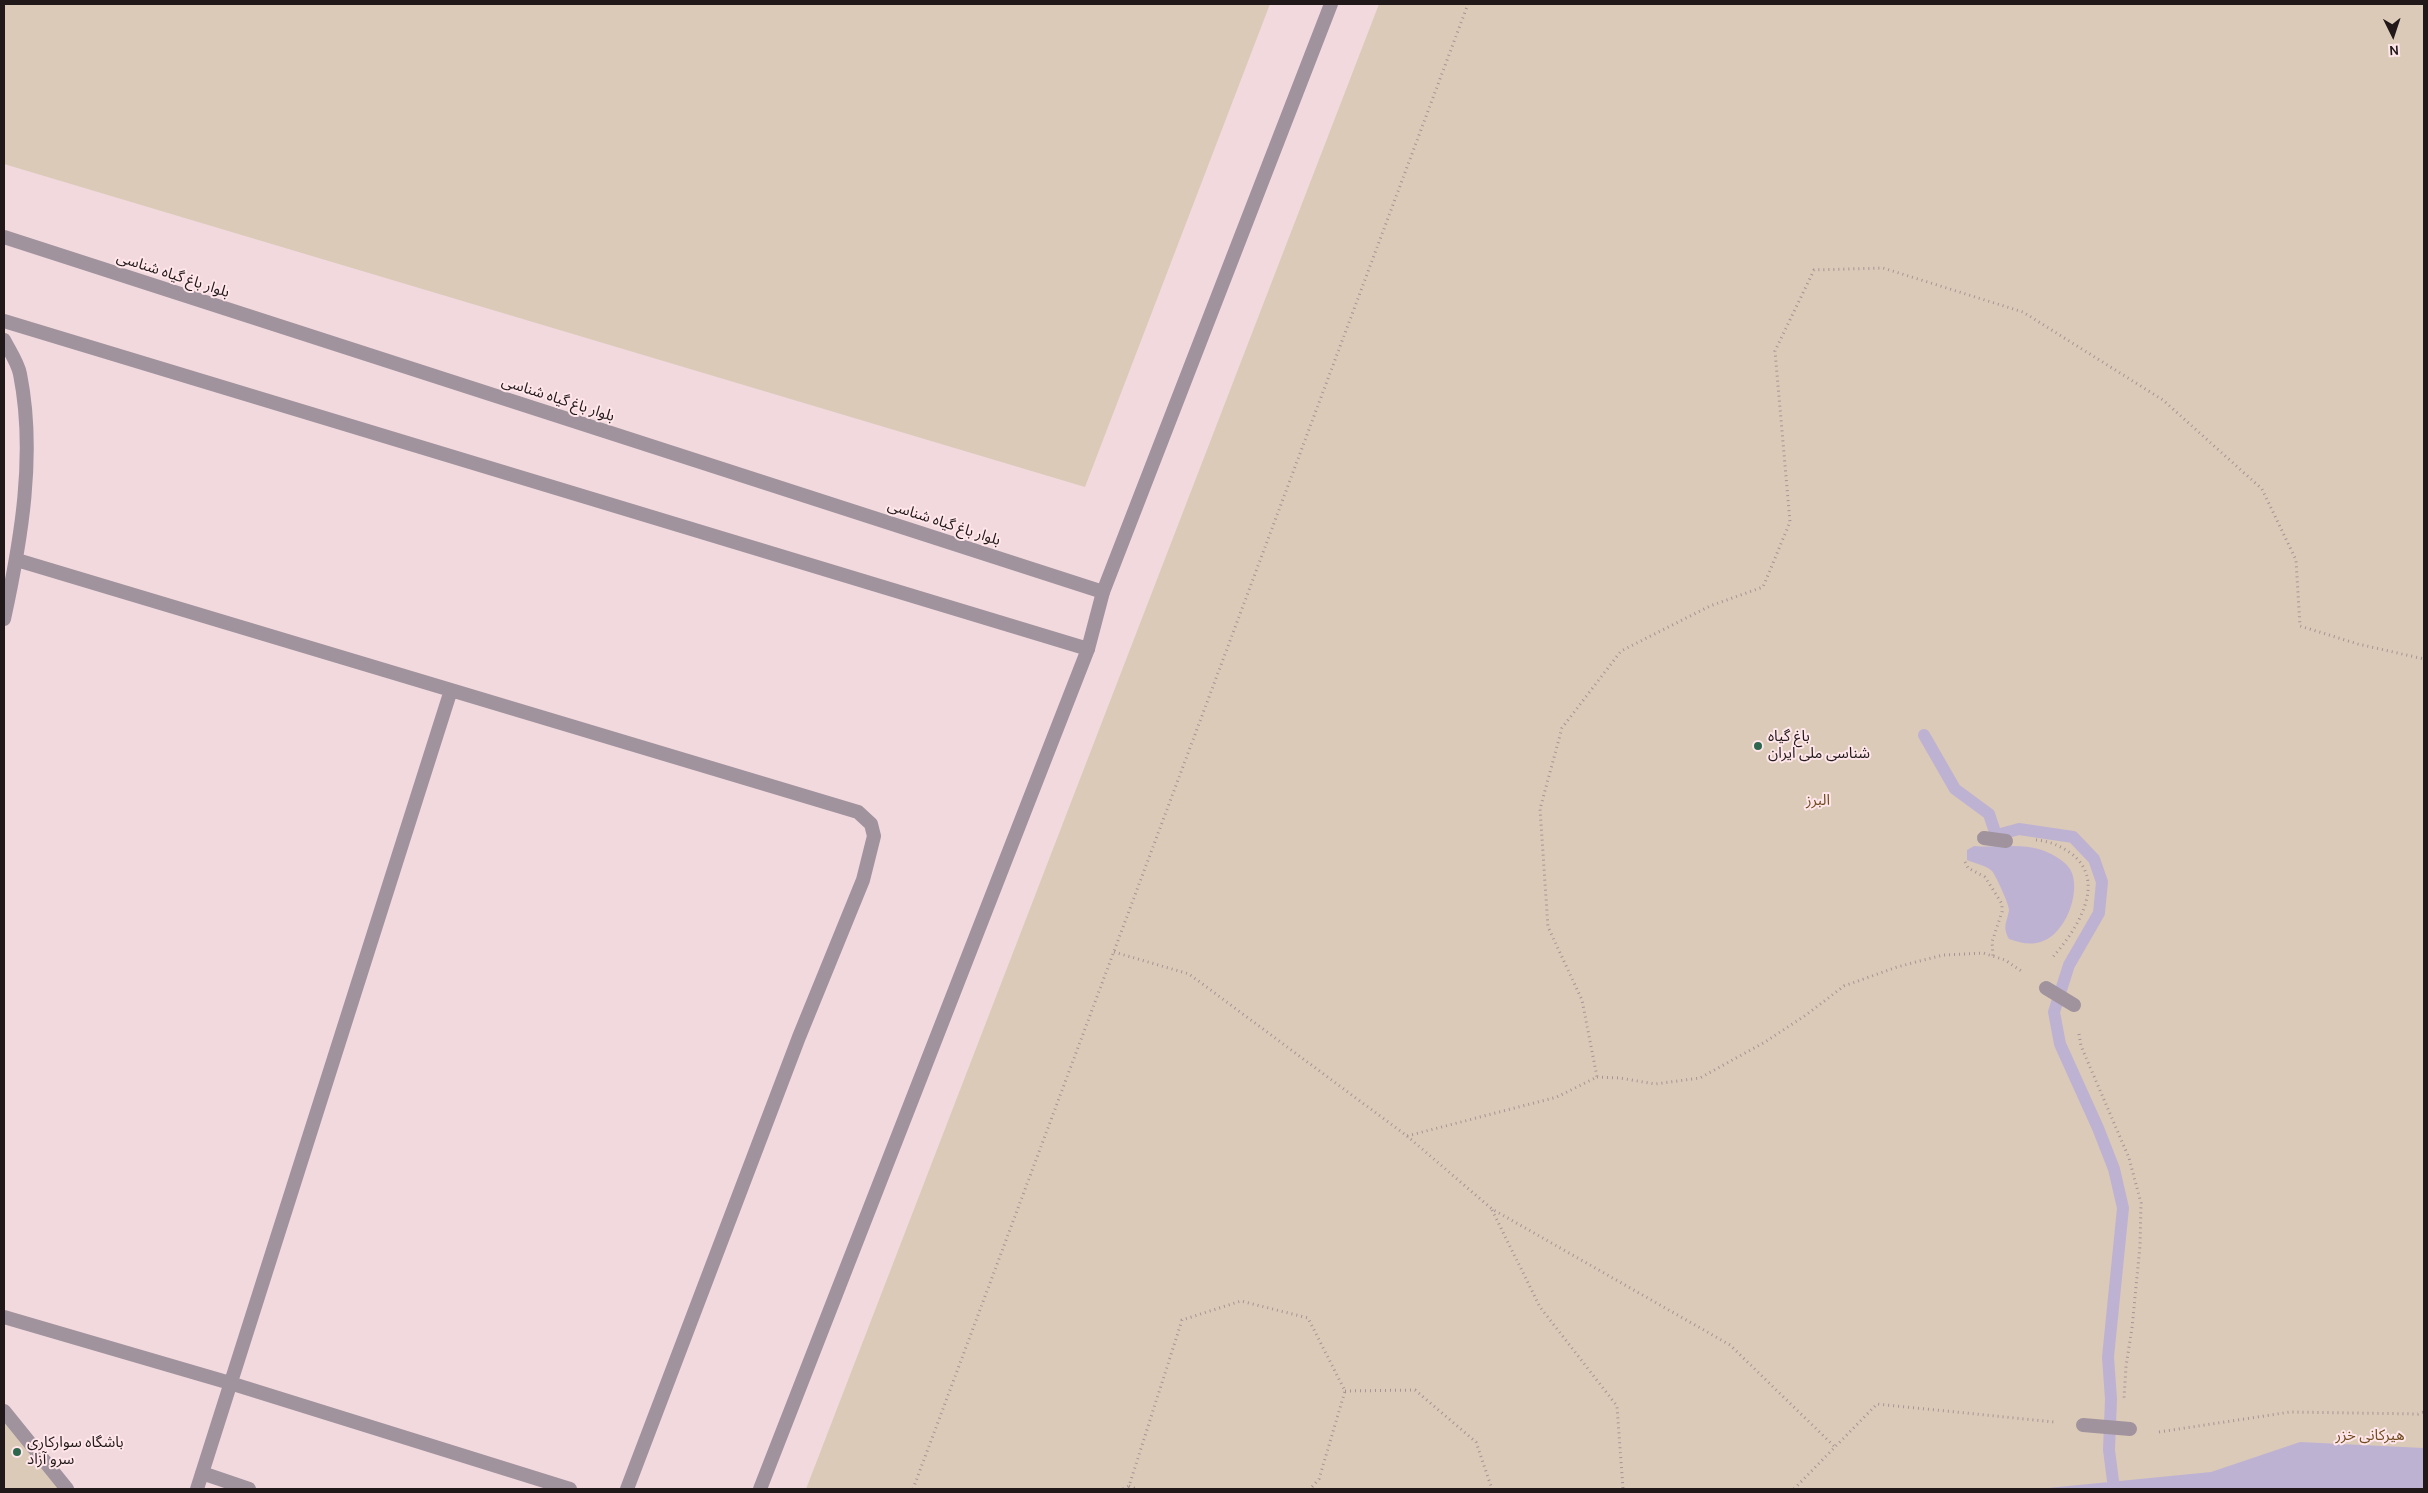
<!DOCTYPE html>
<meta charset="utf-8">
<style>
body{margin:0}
#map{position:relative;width:2428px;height:1493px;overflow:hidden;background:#f2d9de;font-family:Karla,sans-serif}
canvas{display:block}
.frame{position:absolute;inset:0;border:5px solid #201819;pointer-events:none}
.north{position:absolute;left:2368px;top:10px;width:50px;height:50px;-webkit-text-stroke:4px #ffe6eb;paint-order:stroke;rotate:176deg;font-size:14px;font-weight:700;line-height:20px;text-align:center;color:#201819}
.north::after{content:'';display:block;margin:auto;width:18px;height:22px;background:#201819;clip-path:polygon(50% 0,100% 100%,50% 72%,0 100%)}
</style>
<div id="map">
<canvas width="2428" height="1493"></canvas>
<div class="frame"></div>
<div class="north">N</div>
</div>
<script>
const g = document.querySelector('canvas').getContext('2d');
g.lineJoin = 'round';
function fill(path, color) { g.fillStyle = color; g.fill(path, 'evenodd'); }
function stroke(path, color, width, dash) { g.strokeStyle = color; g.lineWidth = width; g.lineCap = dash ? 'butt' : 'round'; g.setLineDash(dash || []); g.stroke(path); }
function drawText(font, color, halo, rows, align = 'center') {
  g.font = font + ' Karla,"Noto Sans Arabic",sans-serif'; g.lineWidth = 4; g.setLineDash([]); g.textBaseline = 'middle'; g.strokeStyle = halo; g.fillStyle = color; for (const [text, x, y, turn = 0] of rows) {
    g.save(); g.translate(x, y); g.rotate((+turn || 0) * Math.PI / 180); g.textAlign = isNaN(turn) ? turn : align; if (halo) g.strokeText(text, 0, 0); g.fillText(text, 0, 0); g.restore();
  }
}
fill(new Path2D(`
 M4,4H1270L1085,487L4,164Z
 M1379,4H2424V1489H806Z
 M4,1419L59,1489H4Z`), '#dccab8');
fill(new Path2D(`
 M1974,846C1996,848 2021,843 2042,850C2053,854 2068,862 2072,873C2080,895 2065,933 2043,941C2031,946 2021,943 2009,939C2002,926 2007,923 2009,910C2009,904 1996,876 1992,871C1987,866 1974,863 1967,860V850Z
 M2300,1442L2424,1448V1489H2038L2211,1472Z`), '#beb2d3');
stroke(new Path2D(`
 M1924,735L1955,789L1989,814L2000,847
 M1997,835L2019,829L2073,837L2094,859L2102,882L2099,913L2069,965L2054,1012L2060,1044L2098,1128L2114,1169L2123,1208L2108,1357L2111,1399L2109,1450L2113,1481`), '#beb2d3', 12);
stroke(new Path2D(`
 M2036,840C2048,841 2059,845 2069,852C2110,880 2076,931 2052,958
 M1965,862L1968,868L1985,877L2002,904V912L1992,942L1993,956
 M1114,952L1189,974L1407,1136L1557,1097L1597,1077L1582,1000L1548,927L1540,809L1562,728L1621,651L1710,606L1763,587L1790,522L1775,351L1814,270L1883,268L2023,312L2163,400L2262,489L2296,560L2300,626L2358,644L2424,659
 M2079,1034L2081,1046L2129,1158L2141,1203L2140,1246L2132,1328L2126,1366L2124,1398
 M1597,1077L1620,1078L1655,1084L1700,1078L1765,1042L1806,1015L1844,986L1897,967L1943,955L1983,953L2005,960L2023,972
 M1407,1136L1492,1209L1730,1345L1835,1447
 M1492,1210L1540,1307L1617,1406L1623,1489
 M1345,1391L1415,1390L1476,1442L1492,1489
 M2159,1432L2290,1412L2418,1414L2424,1412
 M1129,1486L1136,1489
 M913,1489L1468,4
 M1123,1489L1129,1486L1182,1320L1241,1301L1308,1318L1345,1391L1319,1479L1310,1489
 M1794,1489L1877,1404L2054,1422`), '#a69396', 3, [1, 4]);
stroke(new Path2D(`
 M4,340C9,350 18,363 20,374C36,454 21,541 4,619
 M17,560L858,812L871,824L874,836L863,880L799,1037L627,1489
 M4,1317L230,1383L570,1489
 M4,1411L67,1489
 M202,1473L249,1489
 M197,1489L451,690
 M760,1489L1088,649L1103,592L1331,4`), '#a0939d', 14);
stroke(new Path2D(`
 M1984,838L2006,841
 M2046,988L2074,1005
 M2083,1425L2130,1429`), '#a0939d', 14);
stroke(new Path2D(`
 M4,237L1103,592
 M4,321L1088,649`), '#a0939d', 14);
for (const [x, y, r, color] of [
 [1758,746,5,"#2e654d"],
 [17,1452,5,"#2e654d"]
]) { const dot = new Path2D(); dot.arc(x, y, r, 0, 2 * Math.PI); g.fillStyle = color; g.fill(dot); stroke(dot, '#ffe6eb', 2); }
drawText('15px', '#201819', '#ffe6eb', [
 ["بلوار باغ گیاه شناسی",173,275,18],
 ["بلوار باغ گیاه شناسی",558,399,18],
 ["بلوار باغ گیاه شناسی",944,523,18]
]);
drawText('15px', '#201819', '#ffe6eb', [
 ["باغ گیاه‌",1768,737],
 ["شناسی ملی ایران",1768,754],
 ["باشگاه سوارکاری",27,1443],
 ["سرو آزاد",27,1460]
], 'left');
drawText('15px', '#714b1f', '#ffe6eb', [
 ["البرز",1818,801],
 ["هیرکانی خزر",2370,1436]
]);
</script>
